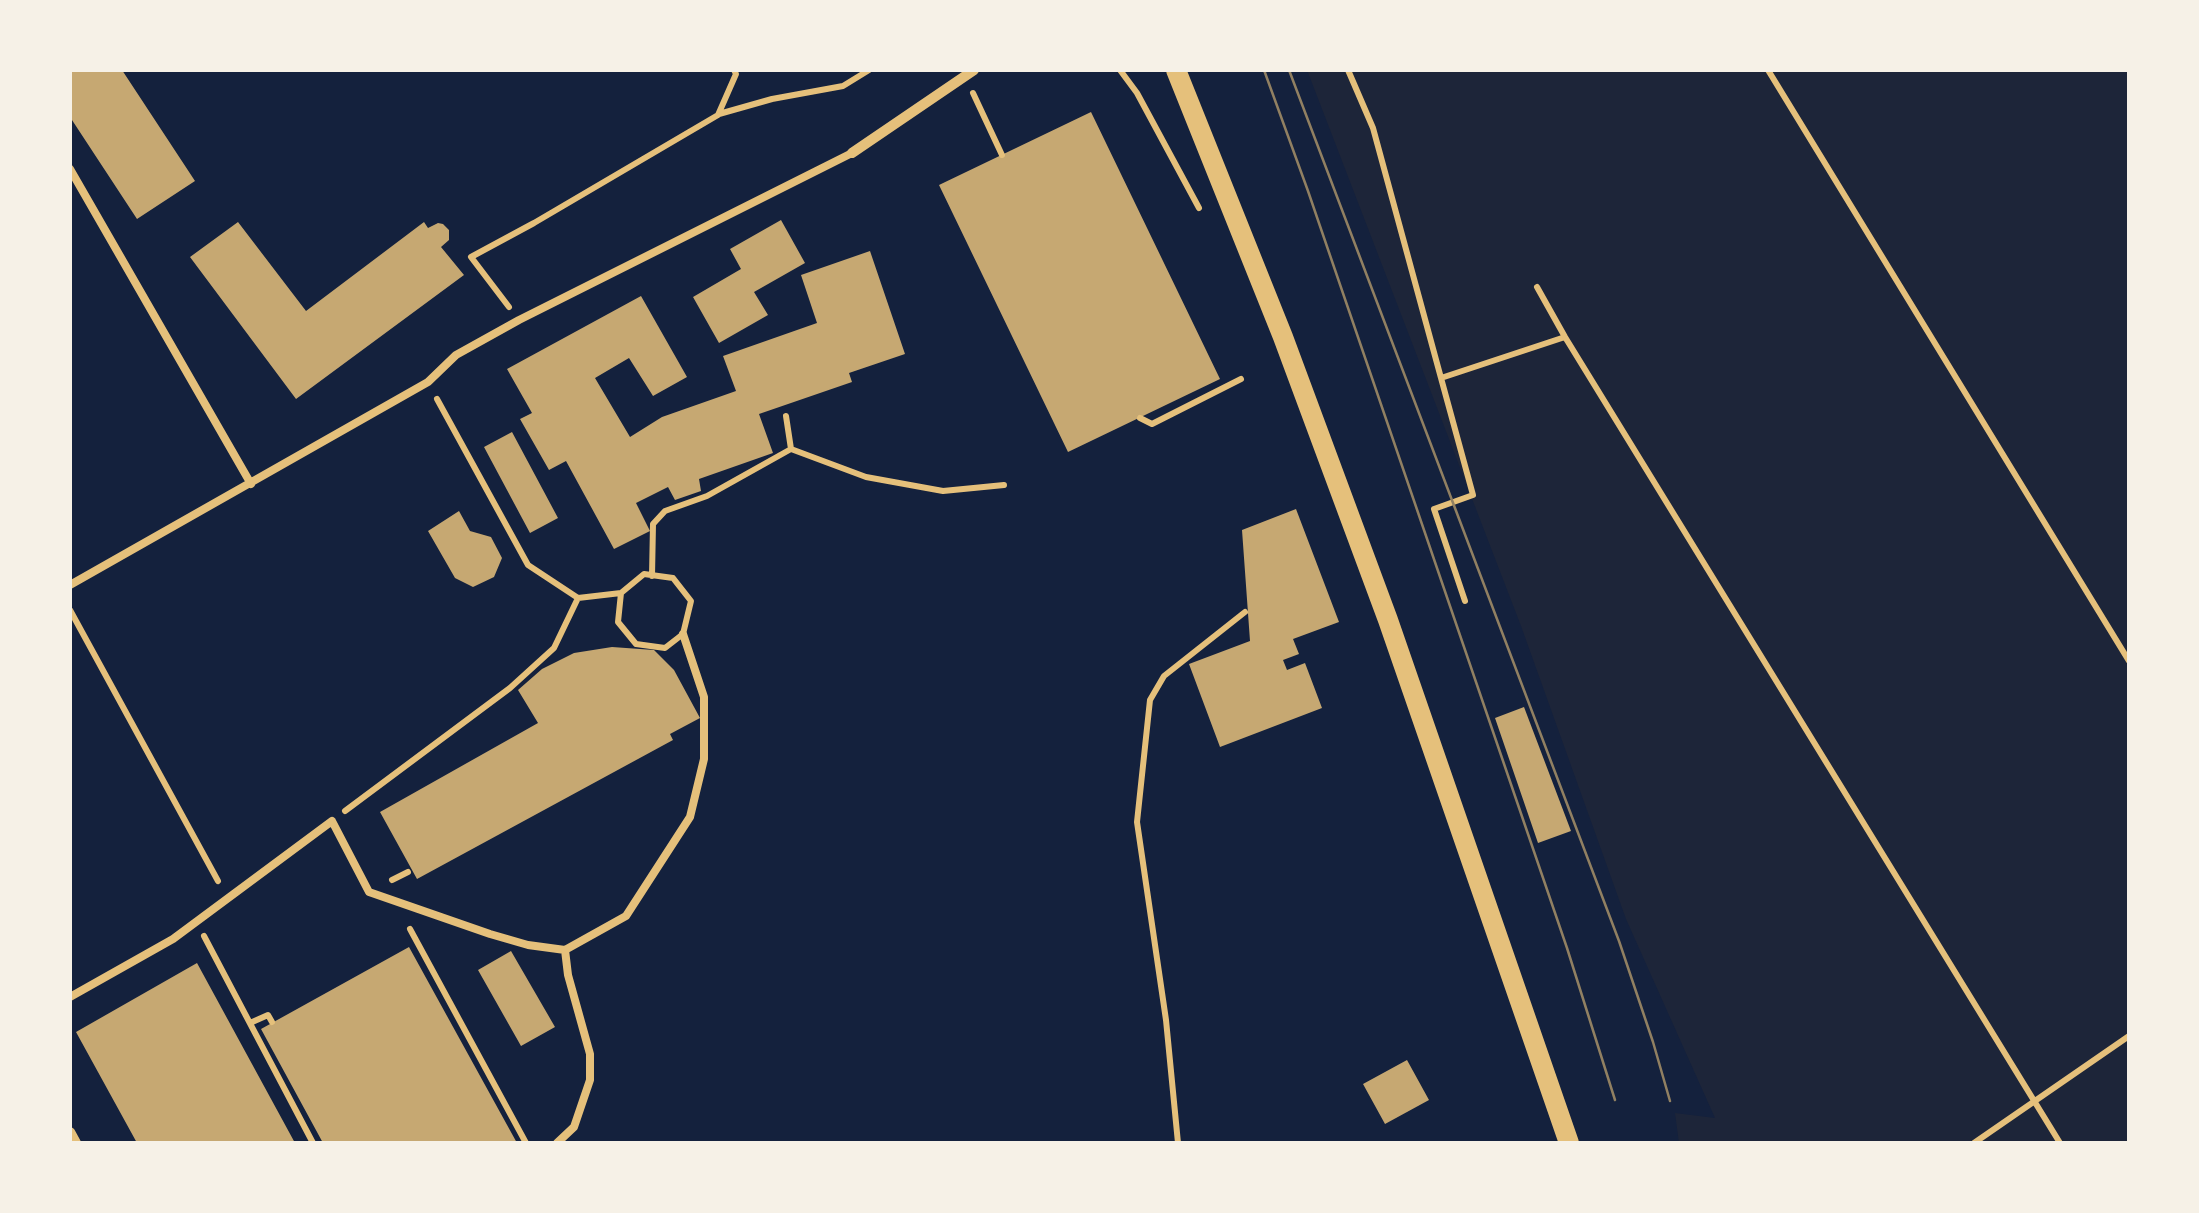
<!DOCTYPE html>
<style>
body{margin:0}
#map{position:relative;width:2199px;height:1213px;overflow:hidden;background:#14213d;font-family:Ubuntu,sans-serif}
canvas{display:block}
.frame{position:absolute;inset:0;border:72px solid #f6f1e7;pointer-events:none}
</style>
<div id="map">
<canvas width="2199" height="1213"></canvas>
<div class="frame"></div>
</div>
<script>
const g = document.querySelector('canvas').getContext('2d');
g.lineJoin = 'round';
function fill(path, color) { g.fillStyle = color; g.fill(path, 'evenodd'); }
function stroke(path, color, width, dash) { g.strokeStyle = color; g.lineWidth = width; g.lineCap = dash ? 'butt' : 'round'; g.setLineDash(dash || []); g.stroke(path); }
fill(new Path2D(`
 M1307,70H2129V1143H1679L1675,1113L1715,1118L1626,919L1521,626Z`), '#1d2539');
fill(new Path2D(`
 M70,70H122L195,181L137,219L70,117Z
 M1091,112L1220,379L1068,452L939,185Z
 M781,220L805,263L754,292L768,315L719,343L693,297L741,269L730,249Z
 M238,222L306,311L424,222L428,228L438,223L443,224L449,230V240L441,247L464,275L296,399L190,257Z
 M870,251L905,354L849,373L852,382L759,414L773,453L699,479L701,491L675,500L668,487L636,503L650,531L614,549L566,461L549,470L520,419L532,413L507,369L641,296L687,377L653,396L629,358L595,378L630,437L662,417L736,391L723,356L817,323L801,275Z
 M512,432L558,518L530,533L484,447Z
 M1296,509L1339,622L1293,639L1299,654L1283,660L1287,670L1305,663L1322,708L1220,747L1189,664L1250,641L1242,530Z
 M459,511L470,531L491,537L502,558L494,577L473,587L455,578L428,531Z
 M612,647L654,650L674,670L700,718L670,734L673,740L417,879L380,812L538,723L518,690L542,669L574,653Z
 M1524,707L1571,831L1538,843L1495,718Z
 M409,947L517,1143H323L261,1029Z
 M511,951L555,1027L521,1046L478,970Z
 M197,963L295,1143H137L76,1032Z
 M1407,1060L1429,1100L1385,1124L1363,1084Z`), '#c6a872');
stroke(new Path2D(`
 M1120,70L1137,93L1199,208
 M1348,70L1373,128L1441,378L1565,337
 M1768,70L2129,661
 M973,93L1002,155
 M719,114L772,99L843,86L869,70
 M1537,287L1565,337L2060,1143
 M509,307L471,257L534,223L718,115L736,74L734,70
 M1441,378L1473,495L1434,509L1465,601
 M437,399L528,565L578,598
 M1140,418L1152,424L1241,379
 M791,449L866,477L943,491L1004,485
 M644,574L673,578L691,601L683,634L665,648L636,644L618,622L621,593Z
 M652,576L653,524L665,511L707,496L791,449L786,416
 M70,610L218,881
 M345,811L510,688L554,648L578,598L621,593
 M392,880L408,872
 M410,929L526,1143
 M204,936L313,1143
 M250,1023L268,1015L272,1022
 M1178,1143L1166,1020L1137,822L1150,700L1164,676L1245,612
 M1974,1143L2129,1036`), '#e5c07b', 6);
stroke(new Path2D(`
 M70,169L251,484
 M70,585L428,382L456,355L519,320L852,153
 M70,997L173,939L332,821L369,892L490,934L528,945L565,950L626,916L690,817L704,759V697L683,634
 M557,1143L574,1127L590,1080V1054L568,975L565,950`), '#e5c07b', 8);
stroke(new Path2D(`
 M852,153L974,70
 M70,1132L76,1143`), '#e5c07b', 10);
stroke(new Path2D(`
 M1176,70L1283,337L1388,620L1569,1143`), '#e5c07b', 20);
stroke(new Path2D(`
 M1264,70L1308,191L1567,948L1615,1100
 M1289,70L1619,941L1653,1042L1670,1101`), '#918062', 2.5);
</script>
